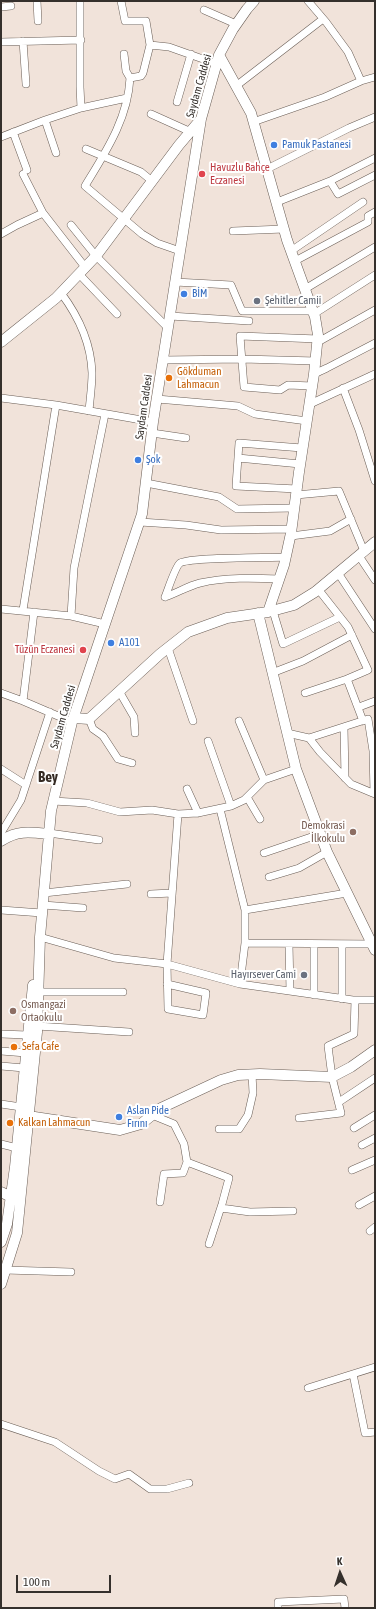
<!DOCTYPE html>
<meta charset="utf-8">
<style>
body{margin:0}
#map{position:relative;width:376px;height:1609px;overflow:hidden;background:#f1e3da;font-family:"Asap Condensed",sans-serif}
canvas{display:block}
.frame{position:absolute;inset:0;border:2px solid #35302c;pointer-events:none}
.north{position:absolute;left:320px;top:1553px;width:40px;height:40px;-webkit-text-stroke:3px #fff;paint-order:stroke;rotate:357deg;font-size:11px;font-weight:700;line-height:16px;text-align:center;color:#35302c}
.north::after{content:'';display:block;margin:auto;width:14px;height:18px;background:#35302c;clip-path:polygon(50% 0,100% 100%,50% 72%,0 100%)}
.scale{position:absolute;left:16px;top:1575px;width:95px;height:18px;box-sizing:border-box;border:2px solid #35302c;border-top:0;padding-left:5px;font-size:12px;line-height:14px;white-space:nowrap;color:#35302c;-webkit-text-stroke:3px #fff;paint-order:stroke}
</style>
<div id="map">
<canvas width="376" height="1609"></canvas>
<div class="frame"></div>
<div class="north">K</div>
<div class="scale">100 m</div>
</div>
<script>
const g = document.querySelector('canvas').getContext('2d');
g.lineJoin = 'round';
function stroke(path, color, width, dash) { g.strokeStyle = color; g.lineWidth = width; g.lineCap = dash ? 'butt' : 'round'; g.setLineDash(dash || []); g.stroke(path); }
function drawText(font, color, halo, rows, align = 'center') {
  g.font = font + ' "Asap Condensed",sans-serif'; g.lineWidth = 4; g.setLineDash([]); g.textBaseline = 'middle'; g.strokeStyle = halo; g.fillStyle = color; for (const [text, x, y, turn = 0] of rows) {
    g.save(); g.translate(x, y); g.rotate((+turn || 0) * Math.PI / 180); g.textAlign = isNaN(turn) ? turn : align; if (halo) g.strokeText(text, 0, 0); g.fillText(text, 0, 0); g.restore();
  }
}
const street = new Path2D(`
 M37,1L38,21
 M80,1V87L81,108
 M121,1L125,21H146L150,45
 M308,1L326,22L348,52L361,81
 M1,7L11,6
 M204,10L236,24
 M23,41L26,84
 M1,42L81,40
 M124,54L126,71L130,78
 M236,86L323,19
 M177,102L191,54
 M151,114L191,132
 M45,120L56,153
 M253,122L325,97L361,81L375,77
 M13,132L27,170
 M1,137L45,120L81,108L127,98
 M86,149L141,172L152,181
 M375,158L330,181L338,194L375,175
 M267,169L349,128L375,117
 M23,174L43,213
 M277,202L330,181
 M71,225L96,256L168,328
 M233,231L284,229
 M1,234L17,225L43,213L85,267
 M180,251L157,243L142,234L85,186C105,153 128,119 130,78L141,76L143,73L150,45L169,47L217,64
 M291,251L363,202
 M295,261L368,222V216L375,212
 M79,274L117,314
 M175,282L231,285L242,311H313
 M305,289L375,247
 M61,293C79,317 91,342 92,373C92,386 90,399 89,411
 M314,314L375,275
 M170,316L249,321
 M318,342L375,310
 M163,360L242,359L316,361
 M314,374L327,368L375,343
 M312,386L288,385L280,390L244,387L240,336L318,339
 M343,388L359,430L375,481
 M1,398L56,405L153,422
 M157,399L238,406L255,414L307,421
 M310,404L375,374
 M152,433L186,438
 M238,458L300,464
 M146,483L219,497L237,509L294,508
 M297,489L236,486L239,443L302,448
 M296,495L339,491L364,551
 M140,522L186,525L221,530L292,529
 M291,536L330,531L351,519
 M359,556L375,580
 M338,573L375,629
 M318,589L348,627L368,670L347,679L363,721
 M165,597C168,590 175,567 180,563C191,557 269,558 286,557
 M165,597C177,593 188,586 200,583C225,577 254,578 280,579
 M1,609L71,616L105,624
 M23,610L56,405
 M273,611L283,644L340,617
 M71,616L74,568L105,414
 M168,648L193,721
 M272,673L303,661L352,635
 M119,691L134,717L135,733
 M1,693L23,701L72,722
 M305,693L347,679
 M23,701L34,612
 M359,707L375,701
 M89,719L93,729L103,736L118,759L132,763
 M239,721L264,780
 M344,727L345,778
 M287,733L309,738L320,752L351,784L375,794
 M309,738L368,719L373,751L374,793
 M208,741L231,806
 M1,769L26,785
 M187,789L198,813
 M247,797L260,819
 M53,801L87,803L120,812L152,810L178,814L198,813L231,806L244,800L264,780L296,769
 M220,809L245,910V943L240,984
 M1,833L21,800L50,712
 M49,833L99,840
 M264,853L320,834
 M269,877L299,868L327,852
 M44,893L127,884
 M151,894L172,893
 M43,905L83,908
 M1,910L42,913
 M245,910L347,893
 M40,937L114,958L167,964L240,984L353,1000H375
 M245,943L372,944
 M289,944L290,991
 M314,944V995
 M167,984L206,993L203,1015L168,1009L167,964L178,814
 M38,992H123
 M342,999V944
 M37,1026L129,1032
 M1,1034L27,1035
 M1,1051L26,1053
 M1,1066L24,1068
 M339,1102L375,1078
 M1,1104L21,1107
 M152,1115L174,1124L184,1144L187,1162L229,1178L222,1204L209,1244
 M299,1118L341,1113L332,1077L328,1046L354,1034L355,1000
 M354,1128L375,1115
 M219,1129H239L248,1115L253,1093L252,1074
 M1,1144L17,1148
 M362,1145L375,1138
 M352,1170L375,1160
 M160,1202L164,1174L183,1173L187,1162
 M359,1205L375,1196
 M221,1208L250,1212L293,1211
 M370,1231L375,1227
 M5,1270L71,1272
 M353,1374L365,1433L375,1432
 M308,1388L375,1367
 M1,1424L55,1442L99,1471L115,1479L129,1474L150,1489H167L189,1483
 M278,1608V1602L344,1599L345,1608`);
const secondary = new Path2D(`
 M219,55L251,113L287,240L315,317L318,335L314,374L299,472L291,533L284,565L268,612
 M1,342L56,298L96,256L179,145L201,119
 M258,613L296,769L327,852L375,950
 M74,718L89,719L160,654L188,632L227,618L268,612L294,605L315,592L375,542
 M1,841C17,830 30,832 49,834
 M28,1116L120,1130L141,1124L161,1108L221,1080L238,1075L260,1074L332,1077L351,1067L375,1050
 M1,1192L11,1197
 M1,1242L7,1224L15,1167L33,985
 M1,1284L17,1233L37,1032L40,937L51,811L72,722L142,514L153,422L201,119L219,55L233,29L247,9L254,1`);
stroke(street, '#6a5e56', 8);
stroke(secondary, '#6a5e56', 11);
stroke(street, '#fff', 7);
stroke(secondary, '#fff', 10);
for (const [x, y, r, color] of [
 [274,145,4,"#3f7fe0"],
 [202,174,4,"#e0444e"],
 [184,294,4,"#3f7fe0"],
 [257,301,4,"#6b7280"],
 [169,378,4,"#e8710a"],
 [138,460,4,"#3f7fe0"],
 [111,643,4,"#3f7fe0"],
 [83,650,4,"#e0444e"],
 [353,832,4,"#8d6e63"],
 [304,975,4,"#6b7280"],
 [13,1011,4,"#8d6e63"],
 [14,1047,4,"#e8710a"],
 [119,1117,4,"#3f7fe0"],
 [10,1123,4,"#e8710a"]
]) { const dot = new Path2D(); dot.arc(x, y, r, 0, 2 * Math.PI); g.fillStyle = color; g.fill(dot); stroke(dot, '#fff', 1.5); }
drawText('11px', '#35302c', '#fff', [
 ["Saydam Caddesi",199,86,-74],
 ["Saydam Caddesi",144,407,-82],
 ["Saydam Caddesi",63,717,-74]
]);
drawText('11px', '#366cbe', '#fff', [
 ["Pamuk Pastanesi",282,145],
 ["BİM",192,294],
 ["Şok",146,460],
 ["A101",119,643],
 ["Aslan Pide",127,1111],
 ["Fırını",127,1124]
], 'left');
drawText('11px', '#be3a42', '#fff', [
 ["Havuzlu Bahçe",210,168],
 ["Eczanesi",210,181],
 ["Tüzün Eczanesi",75,650,"right"]
], 'left');
drawText('11px', '#5b616d', '#fff', [
 ["Şehitler Camii",265,301],
 ["Hayırsever Cami",296,975,"right"]
], 'left');
drawText('11px', '#c56008', '#fff', [
 ["Gökduman",177,372],
 ["Lahmacun",177,385],
 ["Sefa Cafe",22,1047],
 ["Kalkan Lahmacun",18,1123]
], 'left');
drawText('11px', '#785e54', '#fff', [
 ["Demokrasi",345,826],
 ["İlkokulu",345,839],
 ["Osmangazi",21,1005,"left"],
 ["Ortaokulu",21,1018,"left"]
], 'right');
drawText('bold 15px', '#352b24', '#fff', [
 ["Bey",48,777]
]);
</script>
